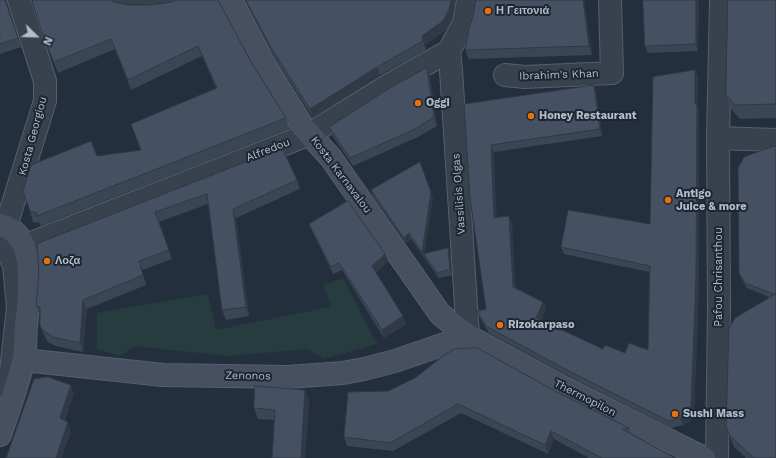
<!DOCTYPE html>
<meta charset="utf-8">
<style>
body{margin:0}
#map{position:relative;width:776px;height:458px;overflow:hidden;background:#242f3e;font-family:"Work Sans",sans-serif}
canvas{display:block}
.north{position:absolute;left:16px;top:16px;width:40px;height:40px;-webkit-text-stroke:3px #1d2633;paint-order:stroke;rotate:113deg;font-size:11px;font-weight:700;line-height:16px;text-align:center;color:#b4bcc9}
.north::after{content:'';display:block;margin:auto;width:14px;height:18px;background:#b4bcc9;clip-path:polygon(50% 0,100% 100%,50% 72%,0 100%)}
</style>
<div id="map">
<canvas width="776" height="458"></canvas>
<div class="north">N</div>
</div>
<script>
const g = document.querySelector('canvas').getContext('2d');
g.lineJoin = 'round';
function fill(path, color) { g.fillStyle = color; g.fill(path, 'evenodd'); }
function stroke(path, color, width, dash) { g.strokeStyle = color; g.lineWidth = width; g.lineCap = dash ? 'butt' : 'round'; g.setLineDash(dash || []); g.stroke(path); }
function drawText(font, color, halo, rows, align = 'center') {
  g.font = font + ' "Work Sans",sans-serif'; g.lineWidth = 4; g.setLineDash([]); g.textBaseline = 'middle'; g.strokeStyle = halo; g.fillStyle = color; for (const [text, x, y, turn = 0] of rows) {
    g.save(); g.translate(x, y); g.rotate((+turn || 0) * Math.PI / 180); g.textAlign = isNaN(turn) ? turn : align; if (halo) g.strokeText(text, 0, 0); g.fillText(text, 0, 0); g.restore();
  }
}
fill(new Path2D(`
 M343,278L377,344L324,359L308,349L228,356L134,346L120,356L97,349V313L208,294L216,330L331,307L324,285Z`), '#263c3f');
const street = new Path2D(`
 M120,0C141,4 152,5 173,0
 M449,51L451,70L468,336
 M505,75L525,77L612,73L610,0
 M718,138L776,140
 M6,226L45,101V81L19,0
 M0,240L2,241L14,265L18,307L11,371L6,388
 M24,246L310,134L387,86L449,51L464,23L468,0
 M717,458L719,308L718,138L721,0`);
const secondary = new Path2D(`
 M231,0L264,64L303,127L331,158L440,314L468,336L564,388L704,458
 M0,225C39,234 29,296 26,325C25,337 26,350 23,362C17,387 8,411 0,435
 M24,360L163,375L288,377L343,373L364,369L395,361L468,336`);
stroke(street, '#565f6c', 24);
stroke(secondary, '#565f6c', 24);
stroke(street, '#38414e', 22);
stroke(secondary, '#465061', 22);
fill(new Path2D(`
 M0,0H7V4L21,47L0,54Z
 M245,0H455L452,19L447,29L425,45L426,50L380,75L313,118L275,58Z
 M476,0H584L592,55L469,59L465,50L473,17Z
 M643,0H699L698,51L648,53L645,46Z
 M776,0V118L740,119L731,109L726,95Z
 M32,1L250,60L286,118L289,129L41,226L40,223L33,222L30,211L97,156L141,150L131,124L216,88L202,56L131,90L115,49L58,73L44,39Z
 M695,70L698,77L697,106L699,111V281L697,339L694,412L690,421L683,425L671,428L570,377L489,333L480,318L477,311L486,309L464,104L594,85L596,92L602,136L494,152L496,217L509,216L512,224L515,288L543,302L546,309L541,320L603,349L625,353L648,350L649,272L564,254L561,247L650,224Z
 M430,76L437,126L418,137L353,166L332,135L329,127Z
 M776,146V458H746L734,447L726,426L771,298L747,288L741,278L739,273Z
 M282,148L297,180L300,189L236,218L249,316L226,320L222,310L208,204L159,222L172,259L142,270L146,285L87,309L83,352L56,346L48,342L44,335L40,326V316L36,306L39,273L37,244Z
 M371,190L433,197L424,254L450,253L452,275L439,278L426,260L424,256V257L411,239L406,243L373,196Z
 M309,224L385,254L388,261L376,273L403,316L406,324L384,338L342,270L333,274L312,231Z
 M305,390L309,400L305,458H272L274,420L258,419L254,408Z
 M555,391L629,428L631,433L675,458H589L554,439L548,454L461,413L393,451L347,446L344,437L348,392Z`), '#3b4654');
fill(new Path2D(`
 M5,0H7V4L21,47Z
 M451,0H455L452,19L447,29L425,45L426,50L423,41L422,36Z
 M583,0H584L592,55L589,46Z
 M696,0H699L698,51L696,44Z
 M377,67L380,75L313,118L310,109Z
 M427,68L430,76L437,126L434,117Z
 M695,70L698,77L697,106L699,111V281L697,339L694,412L690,421L683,425L680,418L695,104Z
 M594,85L596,92L602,136L600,129Z
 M491,145L494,152L497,225L494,218Z
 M431,192L433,197L424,257L422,252Z
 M233,209L236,218L249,316L246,307Z
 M509,216L512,224L516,294L513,287Z
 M409,233L411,239L406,243L404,238Z
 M448,248L450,253L452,275L450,269Z
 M385,254L388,261L375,274L372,266Z
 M139,261L142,270L146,285L143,275Z
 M83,300L87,309L83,352L80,343Z
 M543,302L546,309L538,325L536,318Z
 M403,316L406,324L384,338L382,330Z
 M71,385L74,394L63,427L60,418Z
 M305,390L309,400L305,458H301Z
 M68,422L71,431L62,458H56Z
 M551,431L554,439L548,454L545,445Z`), '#303945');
const building = new Path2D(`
 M0,0H5L18,38L0,44Z
 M33,0H110L114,2L129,5H150L172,2L176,0H218L250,60L286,118L37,216V213L30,211L23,191L31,165L91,141L97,156L141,150L131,124L217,88L198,46L128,80L111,39L54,62L44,39L32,1Z
 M246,0H451L449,10L443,21L422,36L423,41L377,67L310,109L272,49Z
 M476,0H583L589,46L465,50L470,24L473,17Z
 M643,0H696V44L645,46Z
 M728,0H776V104L735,105L726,95Z
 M427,68L434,117L415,129L350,158L329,127L390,88Z
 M695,70V104H697L696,273L694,332L691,405L687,414L680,418L669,421L567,370L486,326L477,311L486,309L470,198L464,104L594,85L600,129L491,145L494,218L509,216L513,287L543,302L536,318L603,349L605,345L625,353L629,343L648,350L650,266L561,247L568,210L650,224L653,77Z
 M776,146V295L745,283L739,273L738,168L744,157L771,147Z
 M282,148L297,180L233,209L246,307L222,310L207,194L155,212L169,250L139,261L143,275L83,300L80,343L53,337L45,332L40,326V307L36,306L39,273L37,244Z
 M420,162L431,192L422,252L409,233L404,238L371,190Z
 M348,201L385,254L372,266L403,316L382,330L339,263L331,267L309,224Z
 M448,248L450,269L437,273L424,254Z
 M776,294V458H754L730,436L726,426L729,328L735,318Z
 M477,348L555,391L629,428L622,429L675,458H602L551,431L545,445L458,404L390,443L344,437L348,392L388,391L415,378L443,356L454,349Z
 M48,377L71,385L60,418L68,422L56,458H6L34,379Z
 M255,386L305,390L301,458H272L275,410L254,408Z`);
fill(building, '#455162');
stroke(building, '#303945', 1);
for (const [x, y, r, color] of [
 [488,11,4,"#e8710a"],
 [418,103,4,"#e8710a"],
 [531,116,4,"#e8710a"],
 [668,200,4,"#e8710a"],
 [47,261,4,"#e8710a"],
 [500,325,4,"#e8710a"],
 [675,414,4,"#e8710a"]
]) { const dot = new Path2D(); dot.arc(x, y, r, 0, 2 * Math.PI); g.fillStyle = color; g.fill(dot); stroke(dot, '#1d2633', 1.5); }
drawText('bold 11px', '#b4bcc9', '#1d2633', [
 ["Η Γειτονιά",496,11],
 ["Oggi",426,103],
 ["Honey Restaurant",539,116],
 ["Antigo",676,194],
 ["Juice & more",676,207],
 ["Λοζα",55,261],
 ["Rizokarpaso",508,325],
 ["Sushi Mass",683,414]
], 'left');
drawText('11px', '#b4bcc9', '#1d2633', [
 ["Ibrahim's Khan",559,75,-2],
 ["Kosta Georgiou",33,136,-75],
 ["Alfredou",268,150,-21],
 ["Kosta Karnavalou",341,175,53],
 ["Vassilisis Olgas",459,194,-94],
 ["Pafou Chrisanthou",719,277,-90],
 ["Zenonos",248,376,1],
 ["Thermopilon",585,398,27]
]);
</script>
